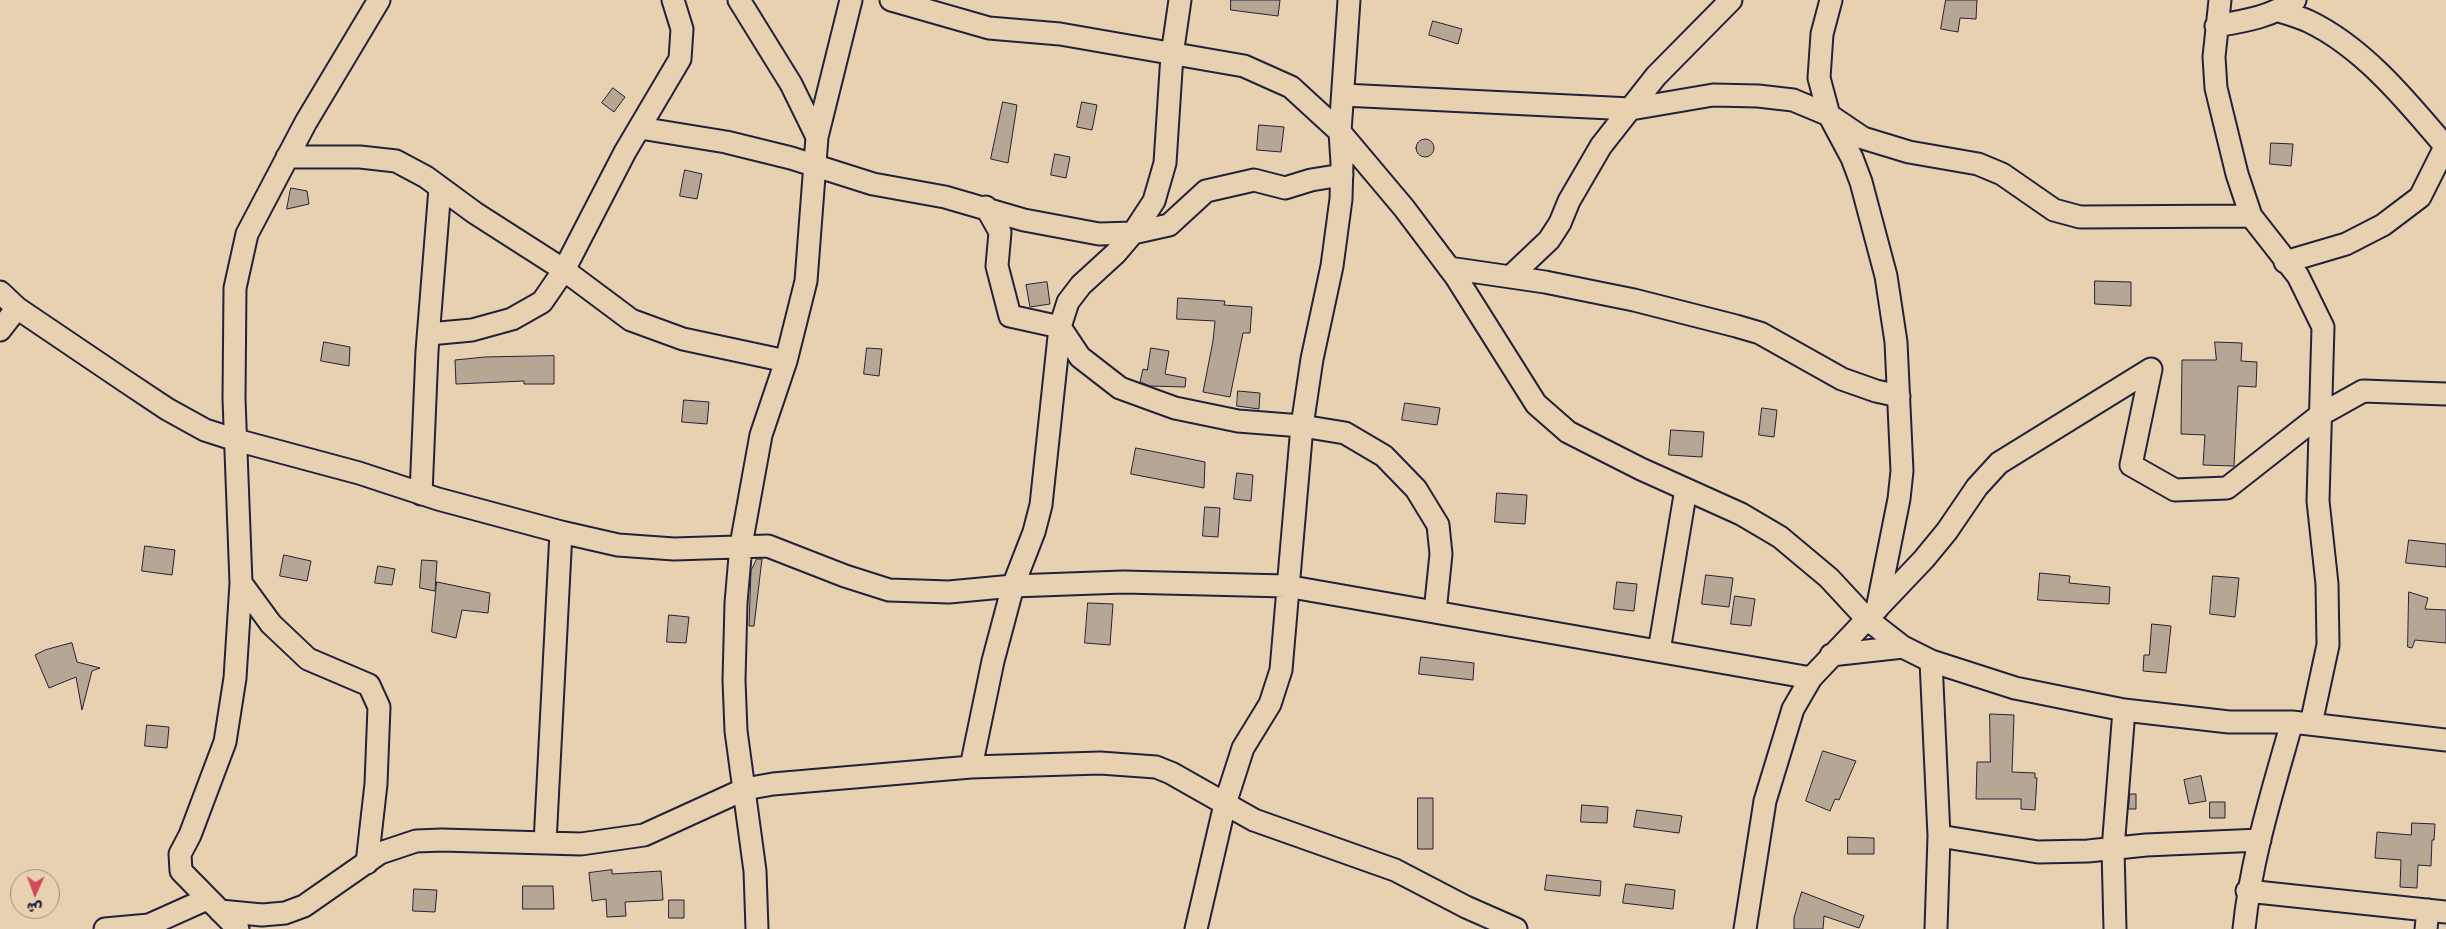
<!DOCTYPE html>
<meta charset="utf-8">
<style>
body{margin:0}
#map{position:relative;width:2446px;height:929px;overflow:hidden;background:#e7d1b1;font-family:"Shantell Sans","Playpen Sans Arabic",sans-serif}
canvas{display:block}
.north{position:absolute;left:10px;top:869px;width:50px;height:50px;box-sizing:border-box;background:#e7d1b1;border:1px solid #988b82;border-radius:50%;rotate:182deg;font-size:14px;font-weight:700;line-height:20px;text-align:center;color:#22223b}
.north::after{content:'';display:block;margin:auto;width:18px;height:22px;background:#d1495b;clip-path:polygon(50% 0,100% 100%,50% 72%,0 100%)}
</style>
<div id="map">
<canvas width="2446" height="929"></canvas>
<div class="north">ش</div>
</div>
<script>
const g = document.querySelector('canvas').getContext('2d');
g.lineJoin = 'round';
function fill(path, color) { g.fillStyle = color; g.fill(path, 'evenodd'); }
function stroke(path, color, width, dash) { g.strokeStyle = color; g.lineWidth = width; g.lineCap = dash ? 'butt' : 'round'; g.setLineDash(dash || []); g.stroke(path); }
const building = new Path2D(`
 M1231,0H1280L1278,16L1231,10Z
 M1946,0H1977L1976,19L1960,18L1958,32L1941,29Z
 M1433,21L1462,29L1458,44L1429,35Z
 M613,88L625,97L614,112L602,103Z
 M1003,102L1017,105L1008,163L991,159Z
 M1082,102L1097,105L1092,130L1077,127Z
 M1259,125L1284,127L1281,152L1257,150Z
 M1416 148a9 9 0 1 1 18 0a9 9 0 1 1-18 0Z
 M2271,143L2293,144L2291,166L2270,164Z
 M1055,154L1070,157L1066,178L1051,175Z
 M685,170L702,174L697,199L680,196Z
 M291,188L307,191L309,204L287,209Z
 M2095,281L2131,282V306L2095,304Z
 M1047,282L1050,304L1030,307L1026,285Z
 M1178,298L1225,301L1224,305L1252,307L1250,333H1243L1230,397L1203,392L1213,341L1215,321L1177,319Z
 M324,342L350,347L349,366L321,361Z
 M2215,342L2242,343L2241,361L2257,362L2256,387L2238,386L2234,466L2203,465L2205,435L2181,434L2182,360H2216Z
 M867,348L882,349L879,376L864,374Z
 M1151,348L1169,351L1165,374L1186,378L1185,387L1150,386L1140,382L1143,369L1147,370Z
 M554,356V384H524V381L456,384L455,360L485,357Z
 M1238,391L1260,393L1259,409L1237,406Z
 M684,400L709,402L707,424L682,422Z
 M1405,403L1440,408L1437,425L1402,420Z
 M1762,408L1777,410L1774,437L1759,435Z
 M1671,430L1704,432L1702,457L1669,455Z
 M1136,448L1205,462L1204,488L1131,474Z
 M1237,473L1253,475L1251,501L1234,499Z
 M1497,493L1527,495L1525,524L1495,522Z
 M1205,507L1220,508L1218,537L1203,536Z
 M2409,540L2446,544V567L2406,563Z
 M145,546L175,550L172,575L142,571Z
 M284,555L311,561L307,581L280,576Z
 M757,559H762L754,626H749L751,571Z
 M422,560L437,561L435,591L420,588Z
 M378,566L395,569L392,585L375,583Z
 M2040,573L2070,576L2069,583L2110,587L2109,604L2038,600Z
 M1706,575L1733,578L1729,607L1702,604Z
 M2213,576L2239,578L2235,617L2210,614Z
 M437,582L490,593L488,613L462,610L456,638L432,632Z
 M1617,582L1637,584L1634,611L1614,609Z
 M2409,592L2428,598L2425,609L2446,610V643L2415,640L2412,648L2408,647Z
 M1735,596L1755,599L1751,626L1731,624Z
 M1088,603L1113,604L1110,645L1085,643Z
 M669,615L689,617L686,643L667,642Z
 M2152,624L2171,626L2166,673L2143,671L2144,655H2149Z
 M72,643L77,662L100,668L92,671L82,710L76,677L49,688L35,655L45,650Z
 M1421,657L1474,663L1473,680L1419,674Z
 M1990,714L2014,715L2012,772L2035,773V778H2037L2035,810L2021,809V799H1976L1977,762H1990Z
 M147,725L169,727L167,748L145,746Z
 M1823,751L1856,761L1839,800L1835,799L1830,811L1806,801Z
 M2201,776L2206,801L2189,804L2184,780Z
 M2130,794H2136V809H2129Z
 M1418,798H1433V849H1418Z
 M2210,802H2225V818H2210Z
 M1582,805L1608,807L1607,823L1581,822Z
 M1637,810L1682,816L1679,833L1634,827Z
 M2412,823L2435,824L2434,840H2432L2431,866L2418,865L2417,888L2400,887L2401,860L2375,858L2377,832L2411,835Z
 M1848,837L1874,838V854H1848Z
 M612,870V874L661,871L663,900L625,902L626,916L607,917L606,899L592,901L589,873Z
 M1547,875L1601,881L1600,896L1545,890Z
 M1626,884L1675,890L1673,909L1623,903Z
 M523,886H553L554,909H523Z
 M414,889L437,890L435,912L413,911Z
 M1802,892L1864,916L1859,928L1824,916L1823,929H1794V918Z
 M669,900H684V918H669Z`);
fill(building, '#b7a693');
stroke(building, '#22223b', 1);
const street = new Path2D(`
 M739,0L791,84L817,137
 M891,0L989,28L1060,34L1244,66L1291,87L1340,132L1404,208L1456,277L1536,404L1568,432L1641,469L1741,514L1780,537L1829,578L1867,619L1903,647L1931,661L2015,688L2124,710L2229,722H2292L2446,740
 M1831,0L1822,34L1819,78L1829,115L1852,158L1861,182L1886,276L1896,342L1902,471L1899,499L1877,609
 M2220,0L2214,57L2216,88L2237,174L2251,216L2298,276L2323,327L2318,501L2327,584L2328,645L2311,724
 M2279,11C2289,14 2299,17 2308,21C2363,47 2407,101 2445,146
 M2216,26C2245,21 2271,17 2295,0
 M1343,95L1631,109L1713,95L1758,96L1793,100L1829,115L1863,138L1909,152L1978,164L2002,174L2054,210L2080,217L2251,216
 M640,128L726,142L791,158L873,184L945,197L1024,220L1099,234L1133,233L1169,225L1206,191L1254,180L1285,188L1311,180L1342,175
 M287,157H360L396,161L426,177L475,213L564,270L631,320L683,339L786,361
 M986,207L1000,232L997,266L1010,316L1060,327L1080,357L1120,388L1175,408L1238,421L1302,426L1345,433L1384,456L1416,489L1438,525L1441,554L1435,612
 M2285,262L2346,244L2383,225L2420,197L2446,145
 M1449,268L1545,282L1634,300L1736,326L1760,333L1842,379L1876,391L1899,396
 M1510,277L1549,240L1560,223L1569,201L1601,146L1656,76L1731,0
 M0,292L17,308L125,381L167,409L205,430L236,440L359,473L438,499L561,532L618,545L674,549L768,546L845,576L889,590L949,592L1013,586L1123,582L1286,586L1811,678
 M0,330L17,308
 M429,334L472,330L512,319L542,302L564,270L625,152L680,59L682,29L673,0
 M421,494L427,351L440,188
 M241,583L271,624L308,659L369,685L379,707L376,784L367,863
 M1659,651L1686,489
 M1831,655L1903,647
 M1931,661L1939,836L1936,929
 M971,767L993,661L1013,586L1034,532L1041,505L1060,327L1068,302L1081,285L1116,253L1133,233L1154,201L1165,163L1172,55L1180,0
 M1939,836L2038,852L2088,851L2146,845L2260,840
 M545,843L561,532
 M2247,891L2446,912
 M220,911L262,915L285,913L304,906L380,853L416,841L442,840L581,844L644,835L745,789L773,784L971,767L1100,763L1156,767L1171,773L1254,820L1395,870L1466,907L1516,929
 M105,929L149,925L207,899
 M238,929L181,871L180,854L190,835L225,742L235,678L241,583L234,399L235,288L247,234L306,122L379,0
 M757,929L755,871L736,731L734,680L736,603L741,545L761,435L786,361L806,281L817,137L851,0
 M1196,929L1225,804L1243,748L1270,704L1281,670L1302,426L1312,359L1332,266L1341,199L1342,163L1340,132L1349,0
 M1745,929L1765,801L1793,709L1811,678L1924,559L1947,531L1977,487L1999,463L2151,369L2131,465L2175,490L2227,488L2320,415L2363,391L2446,394
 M2115,929L2113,849L2124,710
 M2244,929C2251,858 2273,790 2292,722
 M2426,929L2428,910`);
stroke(street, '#22223b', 25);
stroke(street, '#e7d1b1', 21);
</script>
